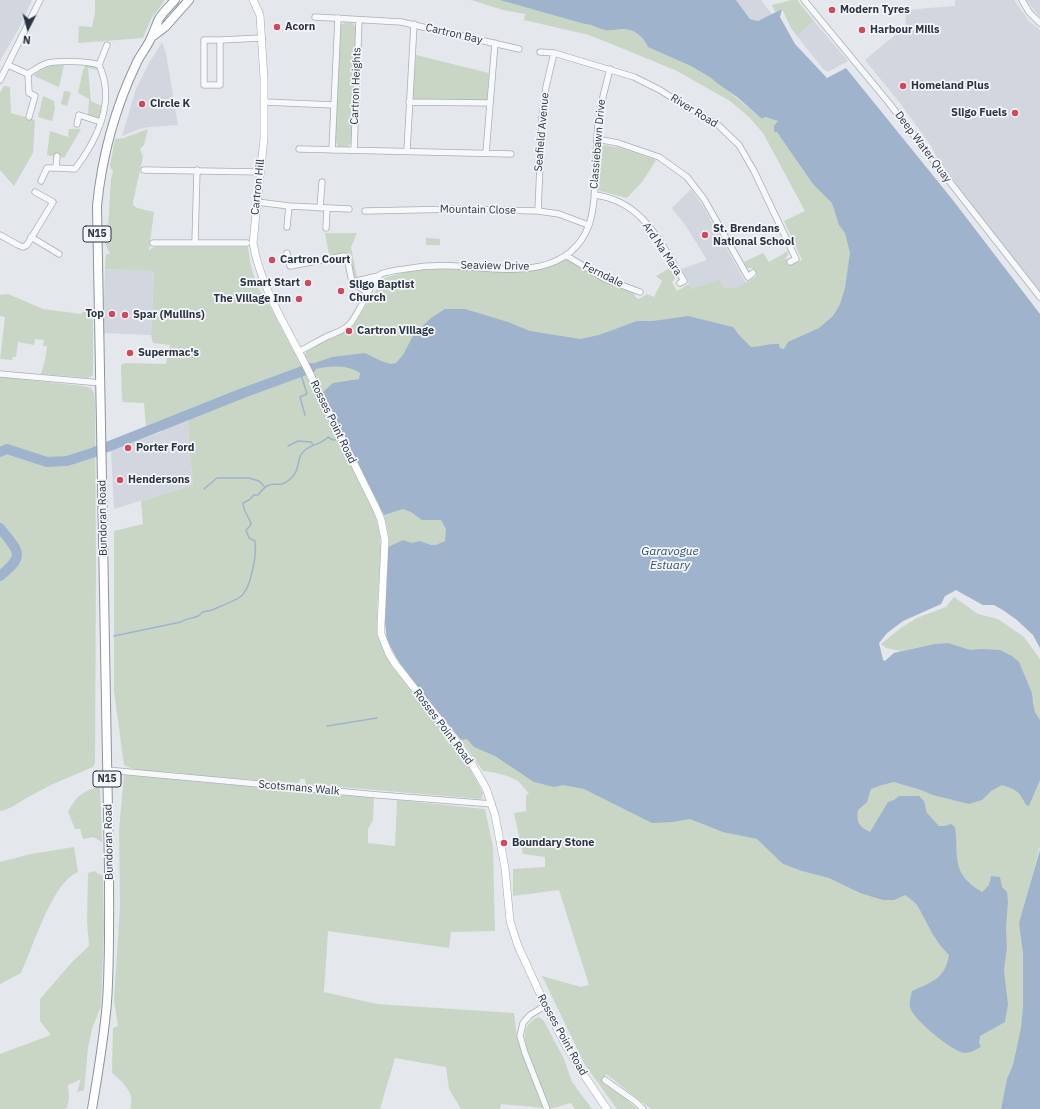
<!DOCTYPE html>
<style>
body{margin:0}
#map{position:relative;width:1040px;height:1109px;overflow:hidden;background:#e4e7ec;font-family:"IBM Plex Sans",sans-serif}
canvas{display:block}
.north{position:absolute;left:8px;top:8px;width:40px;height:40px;-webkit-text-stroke:3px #f4f6f9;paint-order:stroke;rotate:186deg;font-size:11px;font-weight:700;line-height:16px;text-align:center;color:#2b3445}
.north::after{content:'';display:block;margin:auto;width:14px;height:18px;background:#2b3445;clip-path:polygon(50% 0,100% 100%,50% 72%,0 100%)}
</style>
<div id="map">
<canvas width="1040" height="1109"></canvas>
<div class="north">N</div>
</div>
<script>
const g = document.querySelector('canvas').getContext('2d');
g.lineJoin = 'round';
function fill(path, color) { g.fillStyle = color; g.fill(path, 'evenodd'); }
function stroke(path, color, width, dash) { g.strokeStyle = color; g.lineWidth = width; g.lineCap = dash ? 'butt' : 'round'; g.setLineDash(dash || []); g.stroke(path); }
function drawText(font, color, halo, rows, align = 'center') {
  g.font = font + ' "IBM Plex Sans",sans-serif'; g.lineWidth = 3.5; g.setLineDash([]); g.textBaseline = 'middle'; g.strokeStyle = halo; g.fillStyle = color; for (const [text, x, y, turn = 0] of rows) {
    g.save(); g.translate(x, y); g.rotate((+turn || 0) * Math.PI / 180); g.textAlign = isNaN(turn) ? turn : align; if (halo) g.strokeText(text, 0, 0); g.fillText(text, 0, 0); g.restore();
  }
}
fill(new Path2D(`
 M0,0H32L19,28L0,61Z
 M736,0H761L772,14L759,21L750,19Z
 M955,0H1014L1029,21L1040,30V291L957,186L936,156L931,146L900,103L865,60L906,26L905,10L955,6Z
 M1027,0H1040V17L1027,1Z
 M814,21L848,61L828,72L823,69L797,36Z
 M162,42L166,53L178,125L150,127L139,129L122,136L136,89L149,63Z
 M691,189L704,208L746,283L736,288H724L719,279L692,289L681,269L707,260L686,226L672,208Z
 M105,269L154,271L151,335L103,333Z
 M188,421L189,446L193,485L114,509L111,449L162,432L161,428L178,422Z`), '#d2d6de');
fill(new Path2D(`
 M95,0H165L151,19L143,38L78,43L79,26L92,27L95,13Z
 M471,0H637L727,90L762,119L765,117L778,121L836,176L1040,648L1033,635L1017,620L1003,610L994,605H983L956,590L945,596L941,604L903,621L887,633L879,643L883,660L885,661L894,653L901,651L886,648L881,644L902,627L917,618L946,607L954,597L978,614L998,619L1024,637L1040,659V846L1031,881L1040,850V1109H651L606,1074L602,1082L625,1098L637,1109H617L585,1065L542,976L581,987L589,985L559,890L513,896V869L545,867V857L523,854L514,813L526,811V795L529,794C526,790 522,785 518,781C508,775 494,772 483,771L457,734L413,681L397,659L385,623L389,543L388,532L384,515L304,356L308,350L351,329L383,279L387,277L416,270L443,269L488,271H531L545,268L564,260H569L633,292L636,298L639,299L647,294L654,297L662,281L656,276L670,268L675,278L672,282L677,291L689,284L692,289L719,279L724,288H736L757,276L752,268H746L744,262L763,253L769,262L788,251V254L786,258L790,266L802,260L784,221L805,211L763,133L750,118L730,101L677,71L619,47L589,35L524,20L525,14L503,10Z
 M792,0H797L814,21L797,36L791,28L782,9L775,12L772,5Z
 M346,22L352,23L357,27L352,141L347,148L338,147L335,139L341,25Z
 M416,55L489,73L487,101L412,100Z
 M86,64L95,66L98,70L88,68L91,101L102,106L100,117L99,119L88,115L89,99L78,93L83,70Z
 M58,65H64L59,87L34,76C41,68 47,66 58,65Z
 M4,86L10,87L11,113L35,120L33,153L14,186L0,170V93Z
 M64,91L71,92L67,106L61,104Z
 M43,96L54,101L55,108L52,121L38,117Z
 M69,129H81L64,158L47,155L50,131L68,137Z
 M148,129L144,145L140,149L143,157L133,202V205L137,208L154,212L149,250L154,247H248L251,267L258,288L267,301L302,367L295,369L292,373L255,384L247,388L184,415L156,422L146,426L144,403L123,402L122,399L121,365L125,363L166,364L170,345L153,343L151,335L154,271L105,269L106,254H110L105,243L108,227L111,179L113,172L110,166L115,139L124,138Z
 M603,145L621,148L656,160L643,181L627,198L600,191L598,189L600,148Z
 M325,233H357L351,247L357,277H355L353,275L350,257L346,254H329Z
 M426,238L440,239V245H426Z
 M8,294L43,309L81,314L86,309L93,315V375L88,378L41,374L45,360L47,346H43L44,340L35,339L34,345L18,342L16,357H13L12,360L0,359L5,317L0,316V295Z
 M305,372L374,512C378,524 381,537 381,551C381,578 373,617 381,642C382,648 385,654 388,659C422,702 459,744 483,793L482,798L480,799L306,784L305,779H300L299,783C256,780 213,777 170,772C156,771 136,772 124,765L114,691V531L143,524L141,501L193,485L189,446L188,421L190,417L245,393L285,382L287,379Z
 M0,377L83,386L91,388L94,393L95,402L96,566L95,763L93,767L53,784L30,796L12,807L5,810L0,811V454L13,453L46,465L40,458L19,451L17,447L0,448Z
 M124,775L374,798L373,820L368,829V843L395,846L397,800L485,809L493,847L495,931L451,932L449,948L328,931L324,992L377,1004L514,1013L517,1038L543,1108L501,1104L500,1109H461L449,1089L446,1067L395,1058L380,1109H130C136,1094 123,1082 112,1073L113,1028L118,1026L114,1000L120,906L119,830Z
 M100,786L102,842L93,837L83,839L80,829H75L68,812C77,795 82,792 100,786Z
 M74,847L78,872C52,882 33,948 21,973L0,984V862L31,854Z
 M95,871L98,874L103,875L104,928L101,1006L92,1029L88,1048L84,1090L77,1092L81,1079L68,1085L69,1098L67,1108L64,1109H0V1054L51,1035L40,1021V999L72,962L87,948L89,945L87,922L88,873Z
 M539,1017L544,1021L564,1059L572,1082L592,1109H575L571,1103L550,1109C544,1092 524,1051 525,1035C525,1027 531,1019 539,1017Z`), '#c9d6c5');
fill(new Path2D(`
 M500,0H736L750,19L758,21L782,9L780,17L795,44L827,78L846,68L952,199L1040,314V648L1033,635L1017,620L1003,610L994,605H983L956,590L945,596L941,604L903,621L887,633L879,643L883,660L885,661L894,653L935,644L948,643L970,650L981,649L1000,650L1012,656L1019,662L1032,693L1033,703L1035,712L1040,720V780L1029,806L1026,805C1019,791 1017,790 1002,785L991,791L982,800L969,804L933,795L921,790L894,782L882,785L871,789L867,802L858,810C856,822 859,827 870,832L888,802L894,800L899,796H919L924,801L927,813L939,826H945L951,824L955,827C959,857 950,873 982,892L989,885L991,876L1000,877L1002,887L1007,892L1008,901L1006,928L1007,948L1004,970L1008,1005L1005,1022L980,1036L979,1043L981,1047C975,1050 970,1053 964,1053C952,1051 912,1019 910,1007C909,1002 911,996 912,991C932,982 945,979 949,955C934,941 927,922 917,905C914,901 909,898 905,895L894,900H883L860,893L829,878L802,871L783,864L757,839L723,832L690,819L673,822L652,823L584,789L563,785L554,787L534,782L495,756L474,747L467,739L461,740L413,681L397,659L387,640L385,623L388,547L403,540L412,543L420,541L431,545H436L445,541L446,529L441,520H422L411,512L403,509L384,515L332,413L323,392L333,383L359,379L360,373C346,364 327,366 312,370L309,365L332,357L365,353L381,361L391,364L396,363L403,355L414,334L431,318L445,309H465L508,322L530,331L580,339L599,335L637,321H653L688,316L733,327L739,335L751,347C758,347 773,343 779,344L780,348L784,349L788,342L819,328L833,316L840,304L845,288L850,253L845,233L839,225L832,203L813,184L777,132H774V126L778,121L765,117L762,119L737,97L717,83L710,77L691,66L648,47C644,37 634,28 622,29C617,29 611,31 606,30C599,29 593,24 585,24Z
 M1040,850V1109H1001L1007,1079L1013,1065L1021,1028L1023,1007V953L1019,923Z`), '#9fb4cc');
stroke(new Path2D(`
 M302,372V378L307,394L300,397L305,415
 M288,446L298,441L311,442L313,445
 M204,489L217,478H249L259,481L264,486
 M114,636L181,622C186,618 192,619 198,616C202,614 199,614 203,612C205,611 209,611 212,610C219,607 234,601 240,597C251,590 257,553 255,541L249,538L246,530L250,526L251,523L244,509L243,503L249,500L254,495H258C273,475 276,491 289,480C302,470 295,459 304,451C311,444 321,445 328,437L333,440L339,439
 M327,726L377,718`), '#9fb4cc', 1.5);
stroke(new Path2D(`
 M0,452L7,449L47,462L67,461L92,453L243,393L311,368
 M0,528C19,552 26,555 0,576`), '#9fb4cc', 10);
const minor = new Path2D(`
 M804,0L889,103L939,168L1040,297
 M1022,0L1029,12L1040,23
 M315,17L401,22L519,49
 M220,40H204V85H220V40L262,38
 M540,52L554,53L634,77L660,90L688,108L717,124L739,145L754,171L796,259L790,262
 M8,65L28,74C33,71 39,66 45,64C54,60 89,61 99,65C116,101 97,140 75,169L56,168L57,156
 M99,65L107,45
 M28,74L29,93L35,96L29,117
 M0,80L40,0
 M264,102L334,105
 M409,102L489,103
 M77,124L79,115L101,122
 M597,139L618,143L659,157L687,177L704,199L748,277L753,273
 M299,149L511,154
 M332,150L338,18
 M354,150L359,20
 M407,151L414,24
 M486,153L495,43
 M144,170L260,172
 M41,181L47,168H56
 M594,195C643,200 661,244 684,281L680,283
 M257,202L289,206L349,209
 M320,208L322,182
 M365,211L458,209L538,211L559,214L588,225
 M538,211L542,118L546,87L554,53
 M287,227L289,206
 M326,228L327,208
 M0,235L18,245L23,247L27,245L53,202L35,192
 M31,237L59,254
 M153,243H247
 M195,243L197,170
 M287,253L290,266L344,256L348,262L352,282L368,293
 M567,256L605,279L640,292
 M352,282L378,276
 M298,352C308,347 318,341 328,336C335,333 343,331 349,325C359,315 372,279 381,274C388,271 397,270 405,269C422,266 439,265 456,266C503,269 568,281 589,225C597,201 595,164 597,137C598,114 604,92 610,69
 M0,374L101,383
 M107,770L378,795L492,804
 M545,1006L530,1015L523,1023L520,1036L525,1053L547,1109
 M605,1080L636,1102L643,1109`);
const major = new Path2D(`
 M253,0L260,15L264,79V138L253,243C261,288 286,326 306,366C329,413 352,460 376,508L381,520L385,540L381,625V634L389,654L396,665L457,742L473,766L486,788L495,815L505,868L510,921L518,946L547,1009L566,1046L582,1072L607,1109`);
const highway = new Path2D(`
 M153,36L165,27L189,0
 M92,1109C98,1074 104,1038 107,1002C110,957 109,912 109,867L97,206C102,155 115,108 137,62C141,54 147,47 151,38C154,32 156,25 159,19C163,12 170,6 175,0`);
stroke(minor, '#a9aeb7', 7);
stroke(major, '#a3abb8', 8);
stroke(highway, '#8b94a3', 10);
stroke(minor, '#f7f8fa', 5.5);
stroke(major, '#fff', 7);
stroke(highway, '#fff', 8);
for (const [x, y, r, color] of [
 [832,10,4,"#d1495b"],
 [277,27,4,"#d1495b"],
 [862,30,4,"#d1495b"],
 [903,86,4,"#d1495b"],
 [142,104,4,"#d1495b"],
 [1015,113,4,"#d1495b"],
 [705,235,4,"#d1495b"],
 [272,260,4,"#d1495b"],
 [308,283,4,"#d1495b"],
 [341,291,4,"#d1495b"],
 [299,299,4,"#d1495b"],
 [112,314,4,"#d1495b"],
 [125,315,4,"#d1495b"],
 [349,331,4,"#d1495b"],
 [130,353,4,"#d1495b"],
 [128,448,4,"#d1495b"],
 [120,480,4,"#d1495b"],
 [504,843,4,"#d1495b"]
]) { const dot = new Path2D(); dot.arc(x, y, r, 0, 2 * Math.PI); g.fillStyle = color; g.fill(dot); stroke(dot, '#f4f6f9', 1.5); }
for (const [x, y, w] of [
 [97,234,28],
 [107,779,28]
]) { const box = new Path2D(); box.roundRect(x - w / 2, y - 8, w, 16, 3); g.fillStyle = '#f4f6f9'; g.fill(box); stroke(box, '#2b3445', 1); }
drawText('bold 10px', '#2b3445', null, [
 ["N15",97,234],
 ["N15",107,779]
]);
drawText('bold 11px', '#2b3445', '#f4f6f9', [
 ["Modern Tyres",840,10],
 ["Acorn",285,27],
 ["Harbour Mills",870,30],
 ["Homeland Plus",911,86],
 ["Circle K",150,104],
 ["Sligo Fuels",1007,113,"right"],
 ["St. Brendans",713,229],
 ["National School",713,242],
 ["Cartron Court",280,260],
 ["Smart Start",300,283,"right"],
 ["Sligo Baptist",349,285],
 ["Church",349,298],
 ["The Village Inn",291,299,"right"],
 ["Top",104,314,"right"],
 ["Spar (Mullins)",133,315],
 ["Cartron Village",357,331],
 ["Supermac's",138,353],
 ["Porter Ford",136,448],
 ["Hendersons",128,480],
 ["Boundary Stone",512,843]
], 'left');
drawText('11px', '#2b3445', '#f4f6f9', [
 ["Cartron Bay",454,34,13],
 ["Cartron Heights",356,86,-88],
 ["River Road",694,111,32],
 ["Seafield Avenue",542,132,-85],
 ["Classiebawn Drive",598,144,-85],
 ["Deep Water Quay",923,147,53],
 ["Cartron Hill",258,187,-84],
 ["Mountain Close",478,210,1],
 ["Ard Na Mara",662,249,56],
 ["Seaview Drive",495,266,1],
 ["Ferndale",603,275,26],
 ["Rosses Point Road",333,422,64],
 ["Bundoran Road",103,518,-91],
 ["Rosses Point Road",443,727,53],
 ["Scotsmans Walk",299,788,5],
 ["Bundoran Road",109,842,-91],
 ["Rosses Point Road",562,1035,61]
]);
drawText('italic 12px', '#34527a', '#f4f6f9', [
 ["Garavogue",670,552],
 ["Estuary",670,566]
]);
</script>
